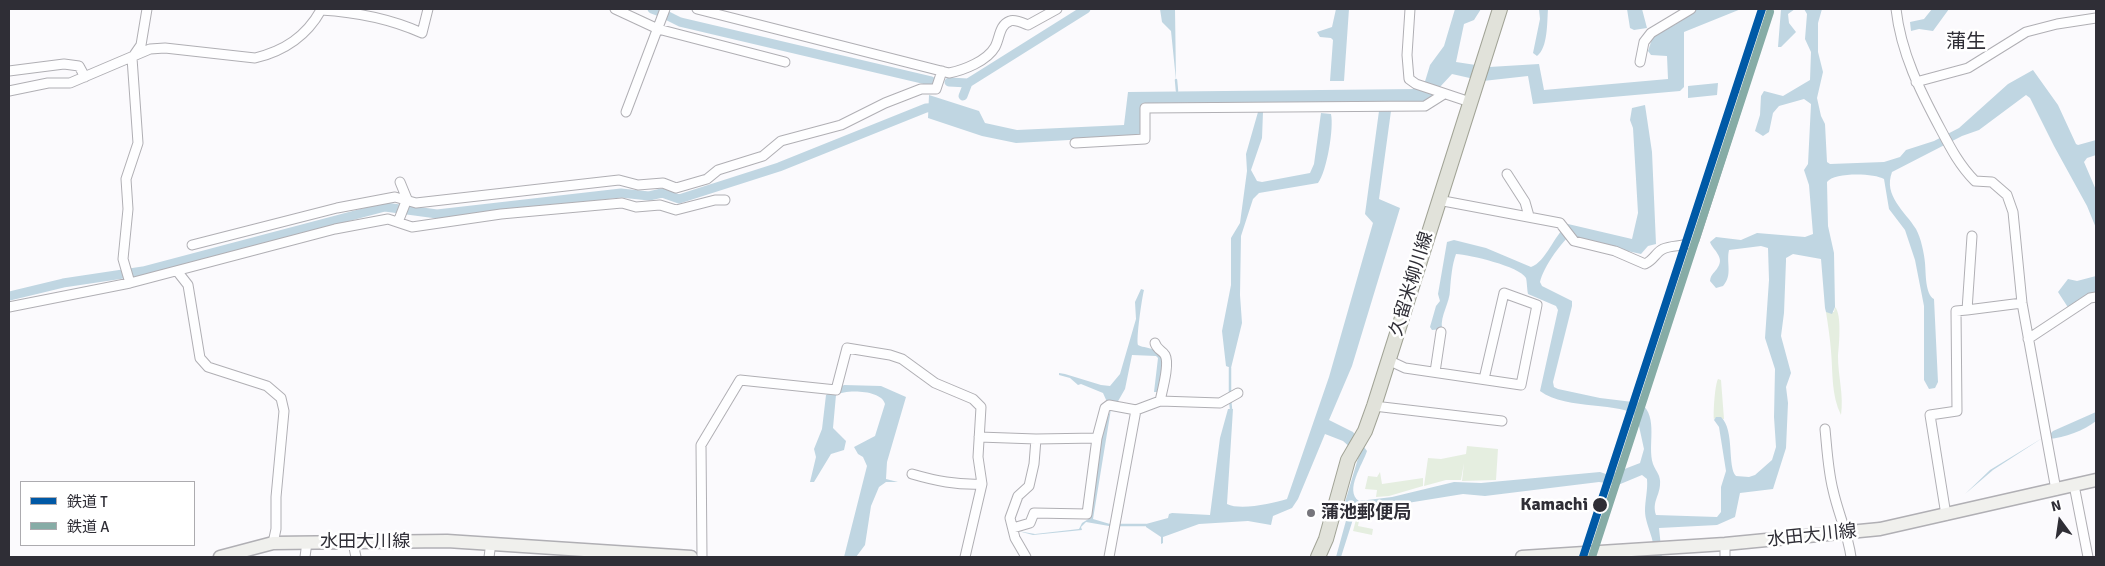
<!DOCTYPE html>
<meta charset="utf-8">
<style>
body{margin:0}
#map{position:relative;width:2105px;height:566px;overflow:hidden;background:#fbfafd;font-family:Signika,"Noto Sans JP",sans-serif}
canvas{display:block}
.frame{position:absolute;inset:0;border:10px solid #2f2e36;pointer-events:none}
.legend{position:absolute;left:20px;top:481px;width:175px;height:65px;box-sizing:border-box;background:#fff;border:1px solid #acabaf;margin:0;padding:6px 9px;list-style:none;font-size:15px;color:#2f2e36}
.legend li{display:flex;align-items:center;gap:10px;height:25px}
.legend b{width:25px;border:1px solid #acabaf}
.north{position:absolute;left:2035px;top:496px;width:50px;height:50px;-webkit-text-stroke:4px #fff;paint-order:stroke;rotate:346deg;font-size:14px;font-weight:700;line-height:20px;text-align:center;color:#2f2e36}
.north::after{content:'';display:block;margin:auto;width:18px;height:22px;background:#2f2e36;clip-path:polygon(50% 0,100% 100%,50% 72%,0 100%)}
</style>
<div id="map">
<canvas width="2105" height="566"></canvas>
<div class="frame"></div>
<ul class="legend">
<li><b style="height:6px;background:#0059a6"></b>鉄道 T</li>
<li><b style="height:6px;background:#86aca6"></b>鉄道 A</li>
</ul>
<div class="north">N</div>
</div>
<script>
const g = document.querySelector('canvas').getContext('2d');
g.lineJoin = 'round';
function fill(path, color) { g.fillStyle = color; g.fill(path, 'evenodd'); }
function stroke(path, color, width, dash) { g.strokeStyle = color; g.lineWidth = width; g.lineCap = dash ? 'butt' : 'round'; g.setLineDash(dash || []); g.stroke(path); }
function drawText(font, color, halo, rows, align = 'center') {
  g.font = font + ' Signika,"Noto Sans JP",sans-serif'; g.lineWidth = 5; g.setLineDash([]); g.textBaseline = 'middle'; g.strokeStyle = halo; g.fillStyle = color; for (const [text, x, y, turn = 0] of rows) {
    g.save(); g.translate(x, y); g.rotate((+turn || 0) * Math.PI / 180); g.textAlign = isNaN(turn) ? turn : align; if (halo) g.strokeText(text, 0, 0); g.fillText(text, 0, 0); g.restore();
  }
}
fill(new Path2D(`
 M1835,307C1842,314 1839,345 1838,356C1838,377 1844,395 1841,415C1831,395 1833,373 1831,351C1830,338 1828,325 1826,312H1834Z
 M1718,379L1721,380L1724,419L1715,418L1714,420C1713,413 1715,384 1718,379Z
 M1467,446L1498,449L1496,480L1462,481L1464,463L1461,480H1446L1424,486L1428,458L1441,459L1466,454Z
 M1380,472L1382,484L1423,478V486L1389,496L1376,497L1377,490L1365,489L1368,476L1377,477Z
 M1379,508L1380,509L1360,515L1358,526L1373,529L1372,535L1353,531L1358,512Z`), '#e5eee0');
fill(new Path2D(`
 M1160,9H1175L1176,80L1171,31L1162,22Z
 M1336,9H1349L1344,81H1330L1333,40L1331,38L1320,37L1317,32L1332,27Z
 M1455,9H1481L1474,20L1464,24L1456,62L1489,67L1539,64L1544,90L1668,79L1667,56L1651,55L1648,51L1653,36L1676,24L1696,9H1741L1684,32V87L1680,91L1533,104L1528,76L1483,81L1452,74L1426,102L1142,103L1140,136L1016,143L982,136L928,118L929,95L979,111L985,123L1017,130L1124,125L1128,92L1418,89L1423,88L1430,65L1444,46Z
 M1539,9H1548C1547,22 1548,48 1537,56L1533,53L1540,19Z
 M1627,9H1642L1647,28L1634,30L1630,28Z
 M1781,9H1795L1788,14L1789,23L1796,32L1781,47H1778Z
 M1804,9H1822L1818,23V52L1823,72L1817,98L1821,116L1825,124L1827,162L1830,164L1884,162L1900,157L1906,150L1934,141L1959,128L2008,84L2033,70L2058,105L2076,144L2078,145L2096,140V155L2087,158L2084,162L2096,190V228L2087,206L2054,146L2030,98L2026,95L1979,130L1962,136L1892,172C1883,196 1905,211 1916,229C1921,238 1924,253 1925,263C1926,273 1925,294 1934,299L1938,382L1935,388L1929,389L1924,380V306L1915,260L1905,230L1889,209L1884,179C1874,173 1834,172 1827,182L1828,226L1834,253L1835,307L1832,314L1826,312L1825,308L1821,259L1793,254L1786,258V261L1784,313L1781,336L1791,373L1786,387L1788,403L1786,448L1773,489L1740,493L1735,517L1717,525L1659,528L1662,557H1652C1658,543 1645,526 1645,511C1645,500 1648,490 1647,479L1642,475L1618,485L1599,482L1485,496L1463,494L1358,511L1355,513L1341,557H1336L1347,517L1343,509L1359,455L1343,441L1325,434L1298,499L1292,508L1273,516L1271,525L1248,521L1199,524L1163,537V543L1161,544V537L1146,527V524L1168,518L1169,514L1172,513L1210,515L1220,438L1228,409H1233L1227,504C1241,511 1273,503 1287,499L1329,377L1373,223L1365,214L1379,111H1391L1379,199L1400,208L1352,366L1329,420L1353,432L1367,451C1363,464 1344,491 1359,501L1392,497L1454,482L1481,483L1600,472L1609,475L1640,463L1644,449L1637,417C1623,401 1567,411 1540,391L1558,310L1556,306L1528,294C1527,289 1527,282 1526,278C1519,266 1470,255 1456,254C1452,265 1451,278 1450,290C1450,303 1440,315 1442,329L1432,330L1430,327L1436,306L1440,301L1438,294L1447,242L1454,240L1486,248L1531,267C1546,262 1554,235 1568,224L1632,239L1638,213L1633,128L1630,120L1632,108L1645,105L1652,152L1656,244L1648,246L1641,254L1623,250L1602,243L1596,244L1585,242L1571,234C1559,246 1544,266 1540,282L1542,286L1572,301V306L1553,382L1554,387L1558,389L1600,398L1641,403C1659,418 1647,445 1653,464C1656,472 1661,475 1660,485C1659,497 1652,502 1656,515L1717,517L1721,512V487L1726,471L1719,427L1714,420L1716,417H1721C1735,430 1727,467 1736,476L1749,477L1755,475L1772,460L1776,447L1774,417L1775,369L1765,338L1769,280L1768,248L1761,246L1729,250C1726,263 1733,275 1723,286L1716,288L1710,281C1711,273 1715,273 1718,267C1725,257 1712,249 1710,242L1716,237L1741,240L1757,233L1805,237L1813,234L1809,185L1804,170L1808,164L1811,104L1804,99L1779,106L1773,113L1769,132L1763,136L1755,131L1760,115L1761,96L1764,91L1783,96L1810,80L1811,52L1805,39L1807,14Z
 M1932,9H1949L1933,31L1919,29L1911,31L1910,22L1924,19Z
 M1718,83L1717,95L1688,98V86Z
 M1258,112H1263L1262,138L1251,170L1257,181L1262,182L1310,173L1314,164L1321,113L1331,114C1334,128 1327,171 1318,183L1259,193L1253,199L1241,236L1240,295L1242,323L1231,368L1226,366L1222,331L1231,285V238L1240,223L1247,171L1246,154Z
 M2096,276V294L2069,309L2058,292L2068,279L2077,281Z
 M1141,289L1144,290C1142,297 1136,339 1138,345C1144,348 1149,347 1154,350C1170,358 1161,378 1159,392H1154L1158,358L1156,356L1132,355L1125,389L1117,403L1107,402L1103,393L1081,384L1078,385L1070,378L1059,375V373L1065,374L1101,385L1110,386L1120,374L1136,319L1135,302Z
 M844,385L881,386L906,397L887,462L886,479L898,482H886L879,487L871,506L865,545L856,557H844L867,466L863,457L858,454L854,447L875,436L885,404C882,390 846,389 836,395L833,428L846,441L844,450L831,454L814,482H810L816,457L814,449L822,429L826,395Z
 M1111,409L1093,519L1110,524L1109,526L1086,522L1081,527L1082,530L1033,535L1018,531L1035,534L1079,529L1082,523L1090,518L1099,441Z
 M2096,412V421C2085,430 2064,438 2049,439L2048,436L2053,431Z
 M2044,437L1993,470L1965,494L1990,470Z`), '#c0d6e2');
stroke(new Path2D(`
 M1176,80L1177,91
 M1230,368V394
 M1230,399L1231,409
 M1110,525H1146`), '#c0d6e2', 2.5);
stroke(new Path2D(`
 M652,9L660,12
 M668,16L680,22L931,81
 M949,82L968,83
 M963,96L968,83L1086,9
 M9,296L63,283L143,271L385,207L437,214L621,193L649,196L662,193L679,199L779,167L926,108L940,107`), '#c0d6e2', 9);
const minor = new Path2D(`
 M615,9L658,29L785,62
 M697,9L949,73C964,70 987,61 995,47C1000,38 999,25 1010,21C1015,19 1023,23 1028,25L1057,9
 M1410,9L1407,55L1409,79L1416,84L1470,102
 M1896,9C1901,53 1920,91 1941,130C1951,149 1960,166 1975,181L1992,182L2007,195L2013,212L2022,303L2056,490
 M1640,62L1644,42L1651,33L1691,9
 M9,71L64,64L79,66L85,77
 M1916,82L1968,68L2026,32L2057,24L2096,18
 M9,91L48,83H70L150,49L165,48L255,58C284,51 306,37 321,10C355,12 391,19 422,33L428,9
 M626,112L665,9
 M1075,143L1145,139V108L1425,106L1444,94
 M1507,174L1525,202L1529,216
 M1438,200L1560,223L1574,241L1615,251L1645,264C1654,260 1656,252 1663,249C1674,244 1685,248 1694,240L1740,97
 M398,222L407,199L400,182
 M192,245L337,208L395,197L416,203L619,180L638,185L663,183L676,188L707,179L718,170L763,156L781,141L841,125L885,103L921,89H936L942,71
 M177,271L188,285L200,358L208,367L267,386L281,398L284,411L276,497V529L273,543
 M130,283L123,259L128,209L126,179L138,143L132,58L141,45L147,9
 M9,307L130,283L335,229L388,219L412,227L501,214L622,203L636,207L660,205L676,210L715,200H725
 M1967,310L2022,303
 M2028,339L2090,298L2096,297
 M1155,343C1157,350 1162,350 1165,355C1170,364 1162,391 1160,401
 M1388,360L1405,368L1521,385L1537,305L1504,293L1484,379
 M1435,372L1441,332
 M1374,406L1502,421
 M1136,410L1160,401L1220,403L1238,393
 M1825,429C1827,449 1828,470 1833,490C1838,513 1848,534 1851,557
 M979,437L1036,439L1097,438L1105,408L1109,405L1136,410L1109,557
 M912,474C936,481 956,485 982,484
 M2074,485L2088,557
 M1946,515L1930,415L1957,411L1956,311L1967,310L1972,236
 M1013,528L1030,523L1034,513L1087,514L1097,438
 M353,543L356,557
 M1725,544V557
 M305,557L307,542
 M489,557L491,543
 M702,557L701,445L740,380L836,390L847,348L890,355L902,359L935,383L973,399L981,407L978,457L982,484L965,557
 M1026,557L1015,538L1010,518L1018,496L1029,486L1034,464L1036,439`);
const secondary = new Path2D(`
 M220,557L273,543L447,541L691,557
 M1522,557L1725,544L1880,529L2096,480`);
const primary = new Path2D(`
 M1318,557L1326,539L1348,460L1365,431L1374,406L1500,9`);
stroke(minor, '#b0afb4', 11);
stroke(secondary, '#b0afb4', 15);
stroke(primary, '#a1a396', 16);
stroke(minor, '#fefeff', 9);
stroke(secondary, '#f0f0ed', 12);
stroke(primary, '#e1e2da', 14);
stroke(new Path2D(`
 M1583,557L1762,9`), '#0059a6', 8);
stroke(new Path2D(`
 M1592,557L1770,12`), '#86aca6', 8);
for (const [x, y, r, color] of [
 [1600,505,8,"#2f2e36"],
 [1311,513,5,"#76757c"]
]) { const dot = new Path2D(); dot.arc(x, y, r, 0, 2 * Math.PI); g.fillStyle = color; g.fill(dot); stroke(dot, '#fff', 2); }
drawText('18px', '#2f2e36', '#fff', [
 ["久留米柳川線",1412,284,-73],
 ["水田大川線",1812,536,-6],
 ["水田大川線",365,542]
]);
drawText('bold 18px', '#2f2e36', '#fff', [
 ["Kamachi",1588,505]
], 'right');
drawText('bold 18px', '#2f2e36', '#fff', [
 ["蒲池郵便局",1321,513]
], 'left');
drawText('20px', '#2f2e36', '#fff', [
 ["蒲生",1966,43]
]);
</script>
